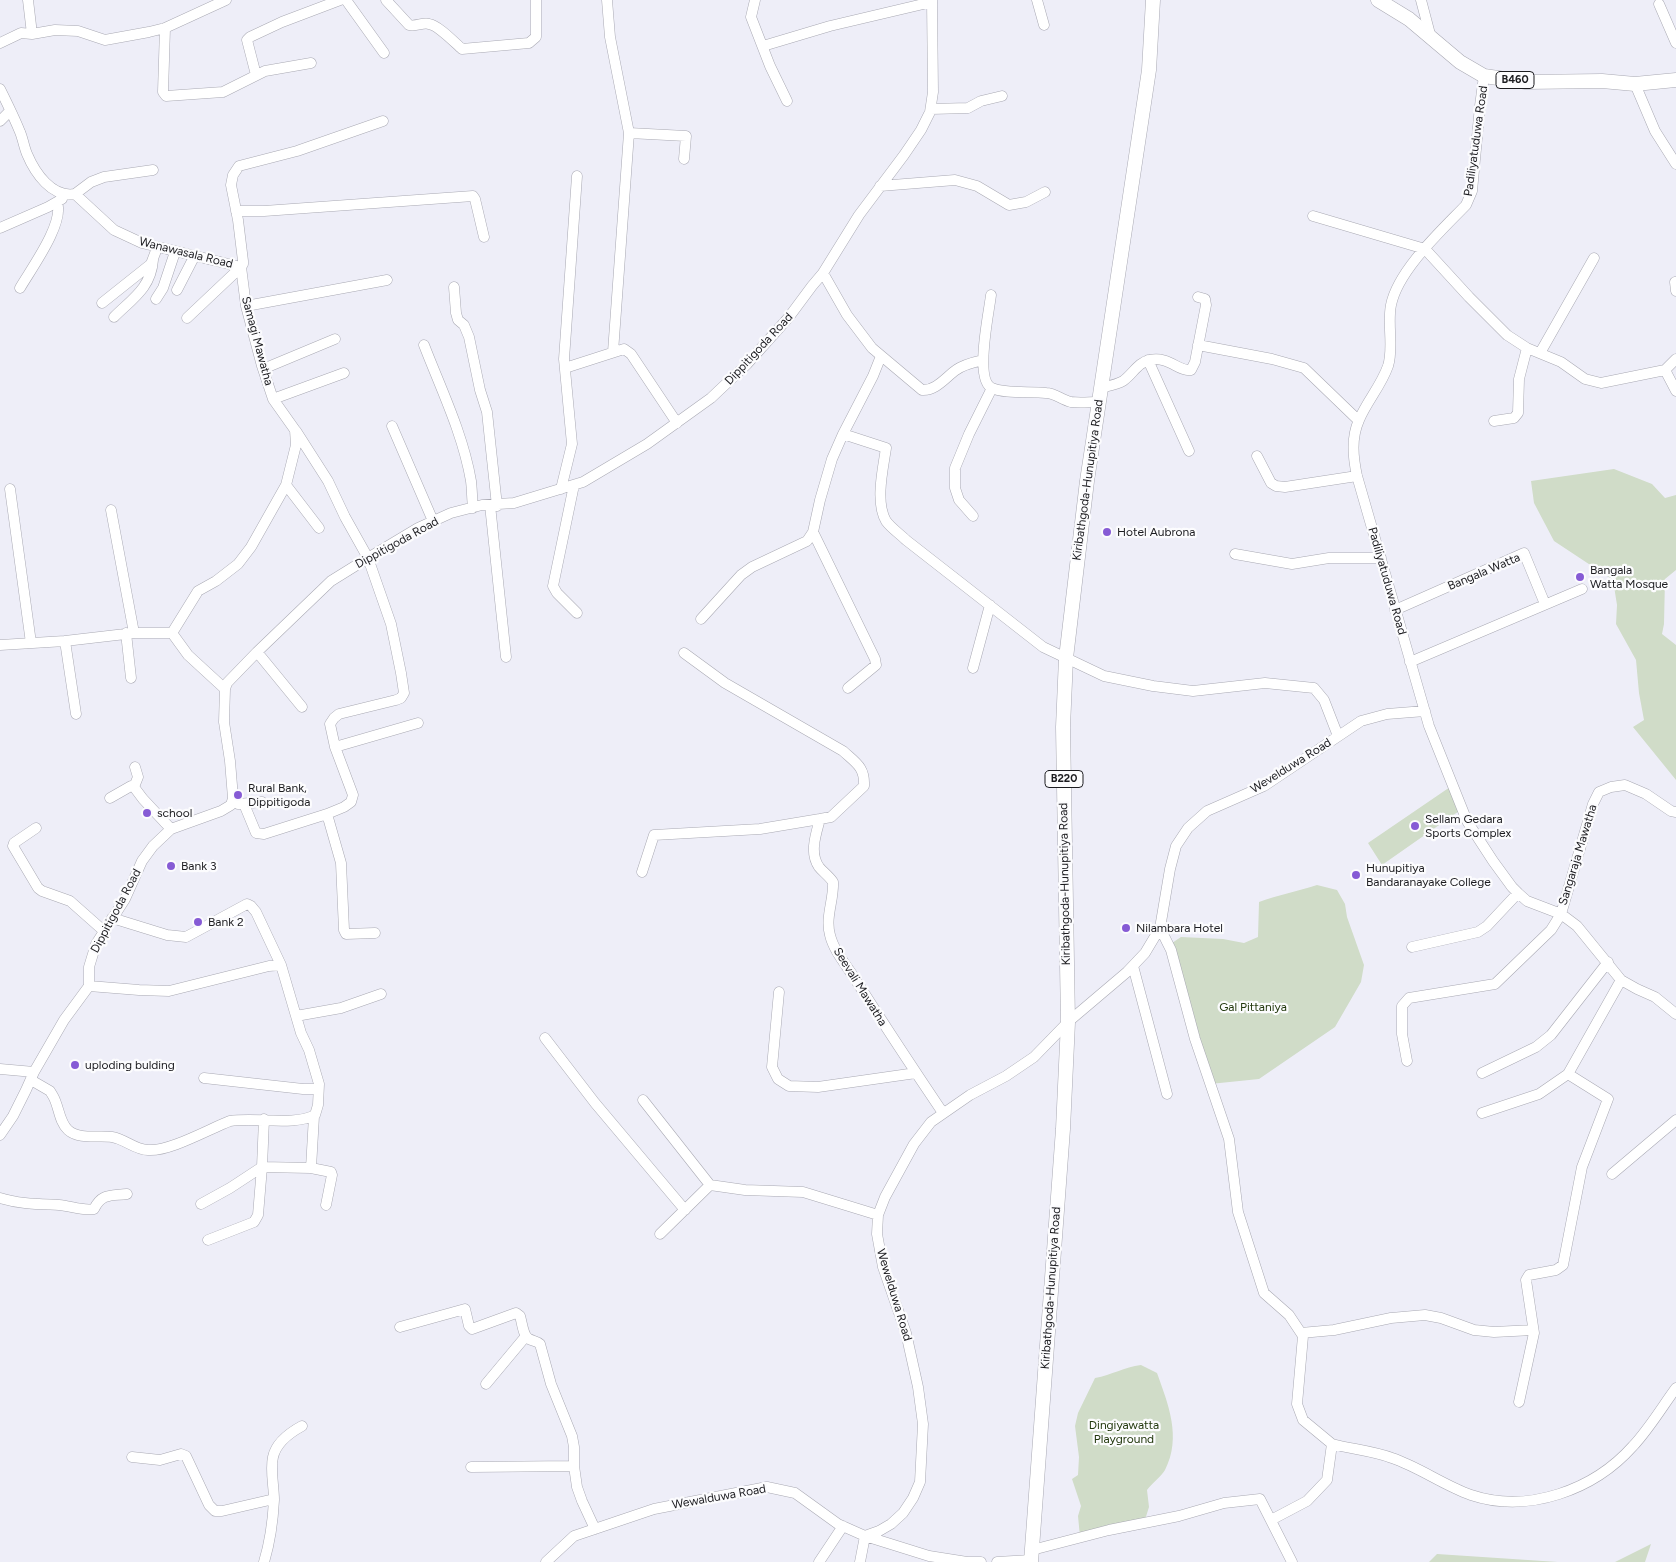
<!DOCTYPE html>
<style>
body{margin:0}
canvas{display:block;background:#eeeef8}
</style>
<canvas width="1676" height="1562"></canvas>
<script>
const g = document.querySelector('canvas').getContext('2d');
g.lineJoin = 'round';
function fill(path, color) { g.fillStyle = color; g.fill(path, 'evenodd'); }
function stroke(path, color, width, dash) { g.strokeStyle = color; g.lineWidth = width; g.lineCap = dash ? 'butt' : 'round'; g.setLineDash(dash || []); g.stroke(path); }
function drawText(font, color, halo, rows, align = 'center') {
  g.font = font + ' Figtree,sans-serif'; g.lineWidth = 4.5; g.setLineDash([]); g.textBaseline = 'middle'; g.strokeStyle = halo; g.fillStyle = color; for (const [text, x, y, turn = 0] of rows) {
    g.save(); g.translate(x, y); g.rotate((+turn || 0) * Math.PI / 180); g.textAlign = isNaN(turn) ? turn : align; if (halo) g.strokeText(text, 0, 0); g.fillText(text, 0, 0); g.restore();
  }
}
fill(new Path2D(`
 M1614,469L1652,484L1665,498L1676,495V570L1665,579L1664,624L1662,634L1676,645V780L1633,727L1644,720L1639,693L1636,660L1616,624L1617,605L1613,580L1554,541L1534,503L1531,481Z
 M1453,785L1462,809L1382,865L1368,843Z
 M1317,885L1337,890L1345,904L1347,917L1364,965L1361,982L1335,1027L1259,1079L1210,1084L1169,945L1181,937L1223,939L1244,943L1258,937L1259,902C1278,895 1298,891 1317,885Z
 M1141,1365L1157,1373C1168,1404 1182,1437 1165,1470C1161,1477 1152,1483 1147,1490L1149,1507L1144,1523L1080,1537L1078,1516L1081,1506L1072,1479L1078,1475L1079,1457L1075,1426L1078,1413L1095,1378C1112,1375 1124,1367 1141,1365Z
 M1651,1544L1645,1562H1615Z
 M1437,1554L1558,1562H1429Z`), '#d0dcc8');
const minor = new Path2D(`
 M28,0L32,34
 M346,0L384,53
 M386,0L409,25C416,27 423,22 429,24C438,25 455,43 462,49L529,43L536,37V0
 M607,0L610,37L629,133L613,352
 M755,0L751,17L770,66L787,101
 M1037,0L1044,25
 M1421,0L1431,38
 M1659,4L1676,43
 M165,28L163,92L166,96L223,92L265,71L311,63
 M0,43L21,33L32,34L55,30L78,31L105,40L149,32L165,28L226,0
 M763,46L830,26L932,2
 M256,75L247,40L250,37L282,22L340,0
 M1484,76L1480,106L1472,191L1466,205C1442,230 1398,270 1391,305C1387,325 1394,347 1388,366C1381,386 1367,401 1359,420C1351,438 1353,457 1357,476L1429,726L1467,821L1493,861L1512,887L1518,893L1527,901L1561,914L1577,926L1621,980L1637,989L1655,997L1676,1014
 M1635,84L1655,131L1676,164
 M0,89C7,103 14,117 20,132C23,139 24,147 27,154C35,173 52,198 75,194L114,230L142,243L241,267
 M931,109L968,108L981,101L1002,96
 M0,121L10,111
 M629,133L686,136L684,159
 M880,186L955,180L977,186L1009,205L1026,202L1045,192
 M75,194L91,182L104,177L153,170
 M236,211H264L473,196L475,199L484,237
 M1313,216L1425,249L1469,297L1507,335L1527,348L1561,362L1585,379L1601,383L1665,370L1676,391
 M0,228L48,207L62,199
 M823,273L847,315L872,348L922,390C936,391 946,377 956,370C964,364 974,362 983,360
 M1675,282L1676,291
 M454,287L456,313L458,320L464,325L469,337L480,390L487,412L497,506
 M20,288C31,269 65,223 57,202
 M177,290L194,257
 M991,295C989,313 974,380 992,388C1004,394 1032,391 1046,393C1055,393 1062,400 1071,402C1080,403 1090,402 1098,402
 M156,299L163,288L175,252
 M102,303L151,264L157,248
 M246,306L387,280
 M114,317C132,299 151,288 153,260
 M187,318L241,267
 M424,345C441,389 463,434 471,481C472,489 472,499 473,508
 M1198,345L1272,359L1304,368L1358,420
 M1540,353L1594,258
 M881,356L873,376L843,434L886,448C883,469 875,502 886,521C891,528 900,534 906,540L1043,647L1104,676L1153,686L1193,691L1265,683L1314,688L1324,700L1338,736
 M1148,360L1189,451
 M565,368L624,349L631,354L677,423
 M263,369L335,339
 M1665,370L1676,359
 M1100,388C1108,386 1116,385 1123,381C1133,374 1138,362 1150,360C1169,356 1179,372 1191,370L1195,362L1206,305L1205,299L1198,297
 M273,399L344,373
 M1494,421L1514,418L1518,413L1519,379L1527,348
 M392,426L433,521
 M1257,456L1271,483L1276,486L1285,487L1357,476
 M286,485L319,528
 M574,485L553,586L557,593L577,613
 M10,489L31,643
 M561,489L572,444L564,359L577,176
 M490,505L506,657
 M111,510L134,633
 M973,516L959,500L955,488V468L969,434L992,388
 M813,532L875,659L876,665L848,688
 M1235,554L1292,564L1329,558H1381
 M1395,610L1524,553L1545,604
 M701,619L741,575L752,567L807,541L813,532L820,500L832,459L843,434
 M126,633L131,678
 M65,641L76,714
 M0,645L65,641L134,633H172
 M257,652L302,707
 M684,653L725,683L843,751C856,763 865,767 864,786L831,817L820,819
 M1410,662L1582,589
 M973,668L990,605
 M225,689L188,655L172,633L198,591L216,581L238,564L251,547L286,485L296,445L295,430L273,399L262,366L246,306L241,267L243,264V261L238,220L231,185L233,175L239,166L297,151L383,121
 M335,747L418,723
 M134,787L138,777L135,767
 M110,798L131,786L134,787L143,799L171,829
 M238,804L262,802
 M244,804L256,833L264,834L327,814L344,807L351,802L353,795L335,747L330,724L334,718L339,714L396,700L401,698L404,693L401,673L391,624L368,558L345,517L328,481L296,431
 M327,814L341,863L344,930L346,934L375,933
 M36,828L14,843L13,846L38,888L42,891L70,901L105,932
 M642,872L654,835L760,829L820,819C816,834 809,853 819,867C823,872 829,876 833,882C834,900 825,917 830,935C834,952 848,967 857,982C885,1026 914,1070 943,1113
 M112,918L167,935L186,937L247,904L251,906L256,912L281,965
 M1160,928L1171,950L1195,1039L1229,1139L1238,1212L1264,1293L1289,1315L1303,1336L1297,1404L1303,1420L1332,1444L1327,1480L1307,1501L1271,1520
 M1412,947L1478,932L1487,926L1518,893
 M1133,966L1167,1094
 M779,992L772,1067L778,1079L789,1086L818,1087L916,1073
 M296,1016L341,1008L381,994
 M545,1038L595,1103L685,1210
 M1407,1061L1402,1034V1006L1409,998L1495,984L1551,930L1561,914L1593,804L1599,792L1611,787L1625,785L1646,794L1671,811L1676,812
 M0,1069L34,1072
 M1482,1073L1536,1047L1551,1035L1608,962
 M204,1078L303,1089H318
 M31,1080L50,1091L53,1096C59,1106 59,1122 68,1130C79,1140 99,1135 112,1137C125,1139 135,1150 148,1150C169,1152 209,1129 230,1121C255,1117 294,1126 315,1115L318,1105L319,1084L309,1050L301,1033L281,965L269,966L169,991L139,990L89,986
 M643,1100L710,1185
 M1482,1113L1539,1094L1568,1074L1621,980
 M0,1135L13,1116L26,1090L34,1072L64,1020L89,986V967L96,944L125,899L142,861L153,846L171,829L221,811L231,805L233,798L230,761L224,722L225,689L227,683L257,652L331,581L368,558L418,528L451,513L482,505L514,503L583,482L647,444L711,398L747,364L789,317L812,286L823,273L859,215L904,155L921,130L930,112L933,92L932,0
 M311,1168L331,1172L332,1175L326,1205
 M1612,1174L1676,1120
 M0,1198C19,1204 39,1204 59,1205C71,1206 82,1211 94,1209C102,1193 111,1196 127,1194
 M201,1204L230,1188L262,1167L264,1119
 M660,1234L710,1185L745,1190L803,1192L878,1215
 M208,1240L254,1222L258,1215L262,1167L311,1168L314,1116
 M400,1327L465,1309L469,1326L472,1329L516,1313L520,1316C522,1322 523,1336 529,1339C533,1341 537,1341 540,1344L551,1384L572,1436L574,1447V1466L577,1487L582,1501L595,1529
 M1301,1333L1334,1330L1391,1318L1425,1315L1441,1318L1474,1330L1494,1332L1533,1330
 M486,1384L526,1336
 M1519,1402L1534,1333L1526,1280L1529,1275L1556,1270L1563,1265L1582,1167L1608,1099L1568,1074
 M1332,1444C1351,1449 1373,1451 1392,1458C1419,1467 1443,1485 1471,1495C1528,1514 1594,1490 1633,1446C1649,1429 1662,1407 1676,1388
 M132,1457L160,1460L181,1454L186,1456L209,1505L215,1511H222L274,1499
 M471,1467L574,1466
 M865,1536L879,1531L891,1524L903,1513L913,1498L920,1482L923,1424L918,1387L906,1333L883,1267L877,1234L878,1215L885,1197L914,1144L931,1122L970,1095L1006,1076L1034,1057L1068,1022L1127,972L1145,953L1160,928L1170,869L1176,846L1188,828L1207,811L1264,786L1361,721L1387,714L1425,711
 M1032,1550L1109,1530L1179,1516L1224,1503L1260,1499L1292,1562
 M264,1562C270,1542 273,1520 274,1500C274,1486 270,1470 273,1457C276,1443 291,1432 302,1426
 M546,1562L574,1536L654,1509L767,1487L795,1493L838,1524L865,1536L929,1556L967,1562H981
 M819,1562L843,1526
 M860,1562L865,1536
 M997,1562L1031,1560`);
const major = new Path2D(`
 M1378,0L1409,19L1460,62L1484,76L1526,82L1602,81L1635,84L1676,80
 M1031,1562L1063,1129L1068,1022L1063,727L1066,658L1087,481L1149,70L1153,0`);
stroke(minor, '#a9a9b3', 11);
stroke(major, '#a9a9b3', 15);
stroke(minor, '#fff', 10);
stroke(major, '#fff', 14);
for (const [x, y, r, color] of [
 [1107,532,5,"#865bd5"],
 [1580,577,5,"#865bd5"],
 [238,795,5,"#865bd5"],
 [147,813,5,"#865bd5"],
 [1415,826,5,"#865bd5"],
 [171,866,5,"#865bd5"],
 [1356,875,5,"#865bd5"],
 [198,922,5,"#865bd5"],
 [1126,928,5,"#865bd5"],
 [75,1065,5,"#865bd5"]
]) { const dot = new Path2D(); dot.arc(x, y, r, 0, 2 * Math.PI); g.fillStyle = color; g.fill(dot); stroke(dot, '#fcfcfe', 2); }
for (const [x, y, w] of [
 [1515,80,38],
 [1064,779,38]
]) { const box = new Path2D(); box.roundRect(x - w / 2, y - 8.5, w, 17, 4); g.fillStyle = '#fcfcfe'; g.fill(box); stroke(box, '#1c1c20', 1); }
drawText('bold 11px', '#1c1c20', null, [
 ["B460",1515,80],
 ["B220",1064,779]
]);
drawText('12px', '#1c1c20', '#fcfcfe', [
 ["Padiliyatuduwa Road",1476,141,-82],
 ["Wanawasala Road",186,253,14],
 ["Samagi Mawatha",257,341,75],
 ["Dippitigoda Road",759,349,-47],
 ["Kiribathgoda-Hunupitiya Road",1088,480,-82],
 ["Dippitigoda Road",397,543,-29],
 ["Bangala Watta",1484,572,-23],
 ["Padiliyatuduwa Road",1387,581,74],
 ["Wevelduwa Road",1291,766,-32],
 ["Sangaraja Mawatha",1578,855,-73],
 ["Kiribathgoda-Hunupitiya Road",1065,884,-91],
 ["Dippitigoda Road",116,911,-62],
 ["Seevali Mawatha",860,987,58],
 ["Kiribathgoda-Hunupitiya Road",1051,1288,-86],
 ["Wewelduwa Road",894,1295,73],
 ["Wewalduwa Road",719,1497,-10]
]);
drawText('12px', '#1c1c20', '#fcfcfe', [
 ["Hotel Aubrona",1117,532],
 ["Bangala",1590,570],
 ["Watta Mosque",1590,584],
 ["Rural Bank,",248,788],
 ["Dippitigoda",248,802],
 ["school",157,813],
 ["Sellam Gedara",1425,819],
 ["Sports Complex",1425,833],
 ["Bank 3",181,866],
 ["Hunupitiya",1366,868],
 ["Bandaranayake College",1366,882],
 ["Bank 2",208,922],
 ["Nilambara Hotel",1136,928],
 ["uploding bulding",85,1065]
], 'left');
drawText('12px', '#23390e', '#fcfcfe', [
 ["Gal Pittaniya",1253,1007],
 ["Dingiyawatta",1124,1425],
 ["Playground",1124,1439]
]);
</script>
